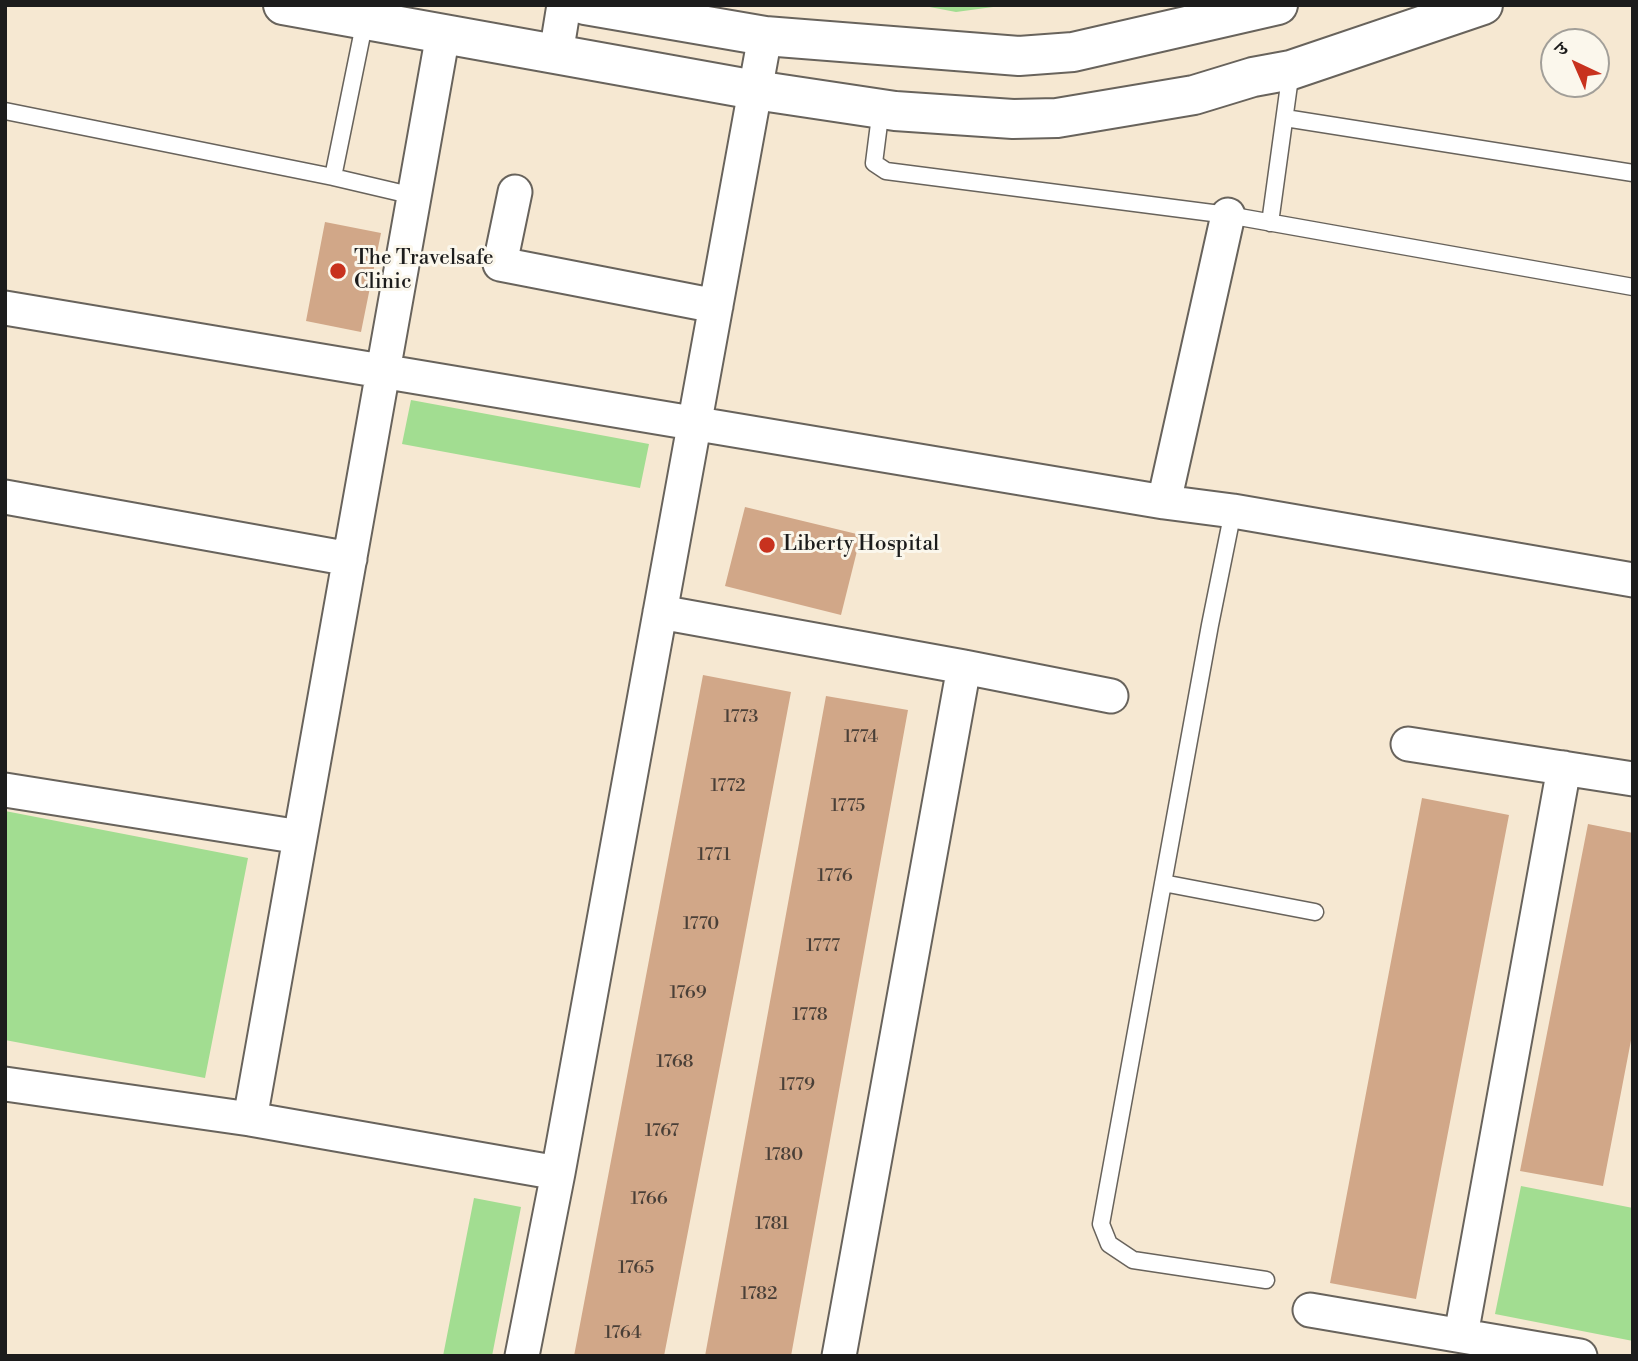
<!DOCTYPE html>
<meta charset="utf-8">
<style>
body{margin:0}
#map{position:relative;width:1638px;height:1361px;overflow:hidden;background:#f6e8d2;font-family:"Libre Bodoni","Noto Serif Devanagari",serif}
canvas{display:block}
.frame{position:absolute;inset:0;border:7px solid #1c1c1c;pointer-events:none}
.north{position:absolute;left:1540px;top:28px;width:70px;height:70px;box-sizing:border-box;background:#fbf7ec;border:2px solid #a29f99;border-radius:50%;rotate:316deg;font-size:19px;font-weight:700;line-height:28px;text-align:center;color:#1c1c1c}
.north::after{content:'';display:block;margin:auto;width:24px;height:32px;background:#c8321e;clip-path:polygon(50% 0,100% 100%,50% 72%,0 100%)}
</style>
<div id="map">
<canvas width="1638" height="1361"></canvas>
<div class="frame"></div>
<div class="north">उ</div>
</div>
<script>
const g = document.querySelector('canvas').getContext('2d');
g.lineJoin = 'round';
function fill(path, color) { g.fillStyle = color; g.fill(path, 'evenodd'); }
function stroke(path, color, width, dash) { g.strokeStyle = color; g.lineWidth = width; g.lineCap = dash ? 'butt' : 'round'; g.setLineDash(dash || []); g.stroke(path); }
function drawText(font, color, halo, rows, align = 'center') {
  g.font = font + ' "Libre Bodoni",serif'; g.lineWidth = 6; g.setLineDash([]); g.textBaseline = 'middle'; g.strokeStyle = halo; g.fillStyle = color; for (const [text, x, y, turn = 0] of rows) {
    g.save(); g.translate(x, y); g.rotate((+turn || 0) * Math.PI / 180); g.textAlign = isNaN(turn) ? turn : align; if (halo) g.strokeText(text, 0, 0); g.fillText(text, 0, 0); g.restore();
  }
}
fill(new Path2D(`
 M919,5H1008L956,12Z
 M411,400L649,444L640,488L402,444Z
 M5,811L248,858L205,1078L5,1040Z
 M1521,1186L1633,1208V1341L1495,1314Z
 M474,1198L521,1207L492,1356H443Z`), '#a2dd91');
fill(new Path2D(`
 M325,222L381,233L361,332L306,321Z
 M745,507L861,535L841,615L725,586Z
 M703,675L791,692L739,967L664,1356H574Z
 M826,696L908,710L870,919L791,1356H705Z
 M1422,798L1509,815L1416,1299L1330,1283Z
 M1588,824L1633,833V1030L1603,1186L1520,1171Z`), '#d1a788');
const service = new Path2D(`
 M881,108L874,163L886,171L1228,215L1633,287
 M5,111L333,177L365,20
 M1285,118L1633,173
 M333,177L414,196
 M1270,223L1291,70
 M1233,511L1210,625L1101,1224L1109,1244L1133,1260L1266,1280
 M1163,883L1315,912`);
const minor = new Path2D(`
 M556,54L564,5
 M515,192L500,264L716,306
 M5,308L1164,502L1233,511L1633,580
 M5,497L350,559
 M1164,502L1228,215
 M660,612L964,667L1111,696
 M1408,744L1633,779
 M5,790L300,837
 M5,1084L250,1119L558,1173
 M250,1119L443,34
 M1310,1310L1580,1356
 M1461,1335L1564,768
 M522,1356L558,1173L765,36
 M839,1356L964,667`);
const tertiary = new Path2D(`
 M283,5L755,90L895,111L1013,119L1057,118L1194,95L1253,77L1291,70L1483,5
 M585,5L765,36L1019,56L1073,52L1278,5`);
stroke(service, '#68635c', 19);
stroke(minor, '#68635c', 37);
stroke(tertiary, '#68635c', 42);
stroke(service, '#fff', 16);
stroke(minor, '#fff', 33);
stroke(tertiary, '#fff', 38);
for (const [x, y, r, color] of [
 [338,271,9,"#c8321e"],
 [767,545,9,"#c8321e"]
]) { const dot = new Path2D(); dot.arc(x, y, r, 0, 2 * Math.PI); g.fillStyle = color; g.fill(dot); stroke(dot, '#fbf7ec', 2.5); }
drawText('18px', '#493f37', null, [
 ["1773",741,718],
 ["1774",861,738],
 ["1772",728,787],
 ["1775",848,807],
 ["1771",714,856],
 ["1776",835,877],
 ["1770",701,925],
 ["1777",823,947],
 ["1769",688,994],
 ["1778",810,1016],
 ["1768",675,1063],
 ["1779",797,1086],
 ["1767",662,1132],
 ["1780",784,1156],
 ["1766",649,1200],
 ["1781",772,1225],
 ["1765",636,1269],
 ["1782",759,1295],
 ["1764",623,1334]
]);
drawText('21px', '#1c1c1c', '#fbf7ec', [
 ["The Travelsafe",354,259],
 ["Clinic",354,283],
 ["Liberty Hospital",783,545]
], 'left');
</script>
